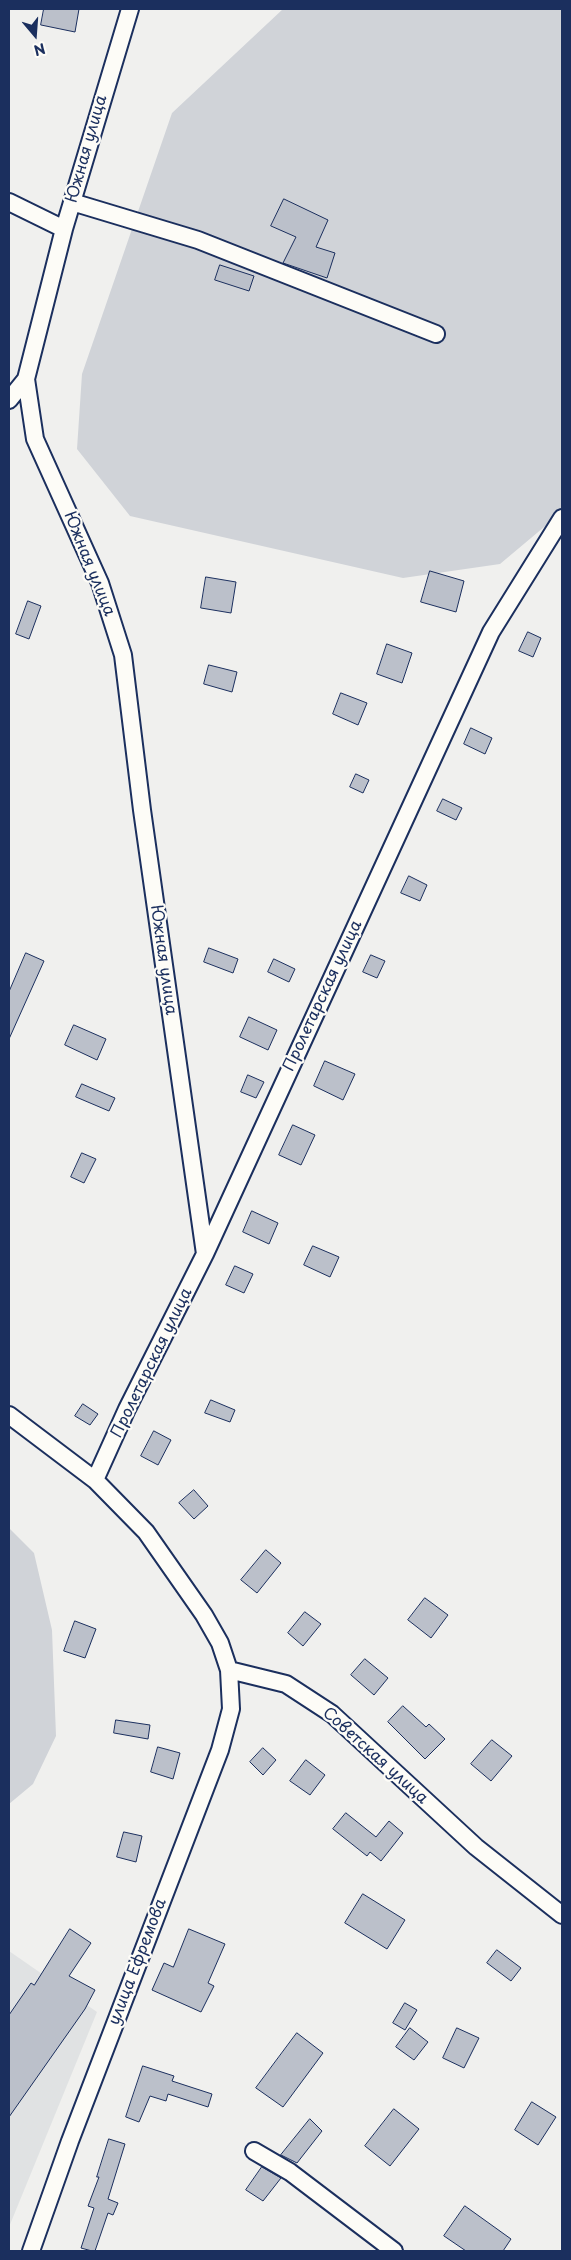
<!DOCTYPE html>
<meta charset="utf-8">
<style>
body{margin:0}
#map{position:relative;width:571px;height:2260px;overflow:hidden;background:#f0f0ee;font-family:"Playpen Sans",sans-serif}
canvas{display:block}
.frame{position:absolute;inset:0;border:10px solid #1b2f5e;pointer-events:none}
.north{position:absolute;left:10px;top:10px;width:50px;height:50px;-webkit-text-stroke:4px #fdfcf7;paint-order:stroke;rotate:162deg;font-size:14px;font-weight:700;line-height:20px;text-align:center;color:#1b2f5e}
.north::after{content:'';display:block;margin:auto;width:18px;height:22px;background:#1b2f5e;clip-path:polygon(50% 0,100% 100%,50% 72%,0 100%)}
</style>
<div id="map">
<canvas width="571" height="2260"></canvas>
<div class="frame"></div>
<div class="north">N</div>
</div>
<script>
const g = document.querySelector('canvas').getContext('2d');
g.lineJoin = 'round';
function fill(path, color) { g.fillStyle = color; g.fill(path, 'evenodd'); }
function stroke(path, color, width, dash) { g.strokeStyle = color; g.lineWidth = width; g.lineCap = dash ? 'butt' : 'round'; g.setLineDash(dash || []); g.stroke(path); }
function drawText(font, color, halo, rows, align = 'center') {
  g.font = font + ' "Playpen Sans",sans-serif'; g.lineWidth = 4.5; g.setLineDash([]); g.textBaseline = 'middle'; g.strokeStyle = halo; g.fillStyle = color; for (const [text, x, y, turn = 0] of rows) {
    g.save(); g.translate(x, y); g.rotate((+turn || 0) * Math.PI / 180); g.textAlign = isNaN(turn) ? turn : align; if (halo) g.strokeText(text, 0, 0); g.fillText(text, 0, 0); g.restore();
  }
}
fill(new Path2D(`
 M9,1951L97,2012L9,2227Z`), '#e0e2e3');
fill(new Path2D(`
 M283,9H562V512L500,564L403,578L130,516L77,449L82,374L172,113Z
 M9,1528L34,1553L52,1630L56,1736L33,1784L9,1804Z`), '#d0d3d8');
const building = new Path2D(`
 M44,9H79L75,32L41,25Z
 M284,199L328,220L316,247L335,253L327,278L283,263L296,237L271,226Z
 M220,265L254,276L249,291L215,280Z
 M430,571L464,581L456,612L421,602Z
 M206,577L236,582L231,613L201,608Z
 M28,601L41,606L29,639L16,634Z
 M528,632L541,638L533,657L519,651Z
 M387,644L412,653L402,683L377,674Z
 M209,665L237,672L232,692L204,684Z
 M341,693L367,703L358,725L333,714Z
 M471,728L492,738L485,754L464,744Z
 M356,774L369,780L363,793L350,787Z
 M443,799L462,808L456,820L437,811Z
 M409,876L427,885L420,901L401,893Z
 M209,948L238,959L233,973L204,962Z
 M26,953L44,961L9,1039V992Z
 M371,955L385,961L377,978L363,972Z
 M274,959L295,969L289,982L268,972Z
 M249,1017L277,1030L268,1050L240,1037Z
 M74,1025L106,1039L97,1060L65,1045Z
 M325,1061L355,1074L343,1100L314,1086Z
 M248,1075L264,1082L256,1098L241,1092Z
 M82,1084L115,1098L109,1111L76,1097Z
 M293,1125L315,1135L301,1165L279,1155Z
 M82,1153L96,1159L84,1183L71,1177Z
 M252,1211L278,1223L269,1244L243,1232Z
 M313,1246L339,1257L330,1277L304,1265Z
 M235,1266L253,1274L244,1293L226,1285Z
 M211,1400L235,1410L230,1422L205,1413Z
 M83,1404L98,1414L90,1425L75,1416Z
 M154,1431L171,1440L158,1465L141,1456Z
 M194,1490L208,1506L194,1519L179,1503Z
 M266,1550L281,1563L257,1593L241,1580Z
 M425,1598L448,1615L431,1638L408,1620Z
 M305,1612L321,1624L303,1646L288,1633Z
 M75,1621L96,1629L85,1658L64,1651Z
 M365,1659L388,1678L374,1695L351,1675Z
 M403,1706L426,1727L429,1724L445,1739L425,1759L388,1722Z
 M116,1720L150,1725L148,1739L114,1733Z
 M492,1740L512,1756L491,1781L471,1764Z
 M158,1747L180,1753L173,1779L151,1772Z
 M263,1748L276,1760L263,1775L250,1762Z
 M306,1760L325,1775L310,1795L290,1781Z
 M346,1813L376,1837L389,1821L403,1833L381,1861L370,1852L367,1856L333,1829Z
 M124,1832L142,1836L136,1862L117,1857Z
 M363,1894L405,1920L387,1949L345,1923Z
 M70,1929L91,1943L69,1976L95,1990L85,2009L9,2117V2015L31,1983L34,1985Z
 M189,1929L225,1944L208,1983L214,1986L201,2012L152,1990L164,1963L173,1967Z
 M497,1950L521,1968L511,1981L487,1963Z
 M405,2003L417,2010L405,2030L393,2023Z
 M410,2028L428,2042L414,2060L396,2047Z
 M457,2028L479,2038L464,2068L443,2058Z
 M297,2033L323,2053L283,2107L256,2088Z
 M143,2066L174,2076L172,2081L212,2094L208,2107L168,2094L166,2101L150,2096L139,2122L126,2117Z
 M532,2102L556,2117L538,2145L515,2130Z
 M394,2109L419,2129L390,2166L365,2146Z
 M310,2119L322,2131L297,2163L281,2155Z
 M109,2139L125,2144L108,2199L118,2203L113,2215L108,2213L95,2251H92L81,2248L94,2208L88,2206L99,2177H97Z
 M262,2167L281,2178L263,2201L246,2190Z
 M465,2206L511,2239L503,2251H466L444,2236Z`);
fill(building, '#bbc0ca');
stroke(building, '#1b2f5e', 1);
const minor = new Path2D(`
 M130,9L64,229L26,379L35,439L100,583L123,655L142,810L205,1254
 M9,202L64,229
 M72,202L198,240L436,334
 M9,400L26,379
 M9,1415L95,1480L146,1532L204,1615L220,1643L229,1670L231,1709L220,1750L70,2141L31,2251
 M95,1480L127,1409L205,1254L491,632L562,518
 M229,1670L286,1684L332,1714L476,1847L562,1915
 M254,2151L290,2172L394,2251`);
stroke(minor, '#1b2f5e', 20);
stroke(minor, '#fdfcf7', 16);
drawText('16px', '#1b2f5e', '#fdfcf7', [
 ["Южная улица",87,149,-74],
 ["Южная улица",89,564,68],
 ["Южная улица",163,960,82],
 ["Пролетарская улица",323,996,-65],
 ["Пролетарская улица",152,1363,-64],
 ["Советская улица",375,1756,42],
 ["улица Ефремова",138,1962,-69]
]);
</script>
